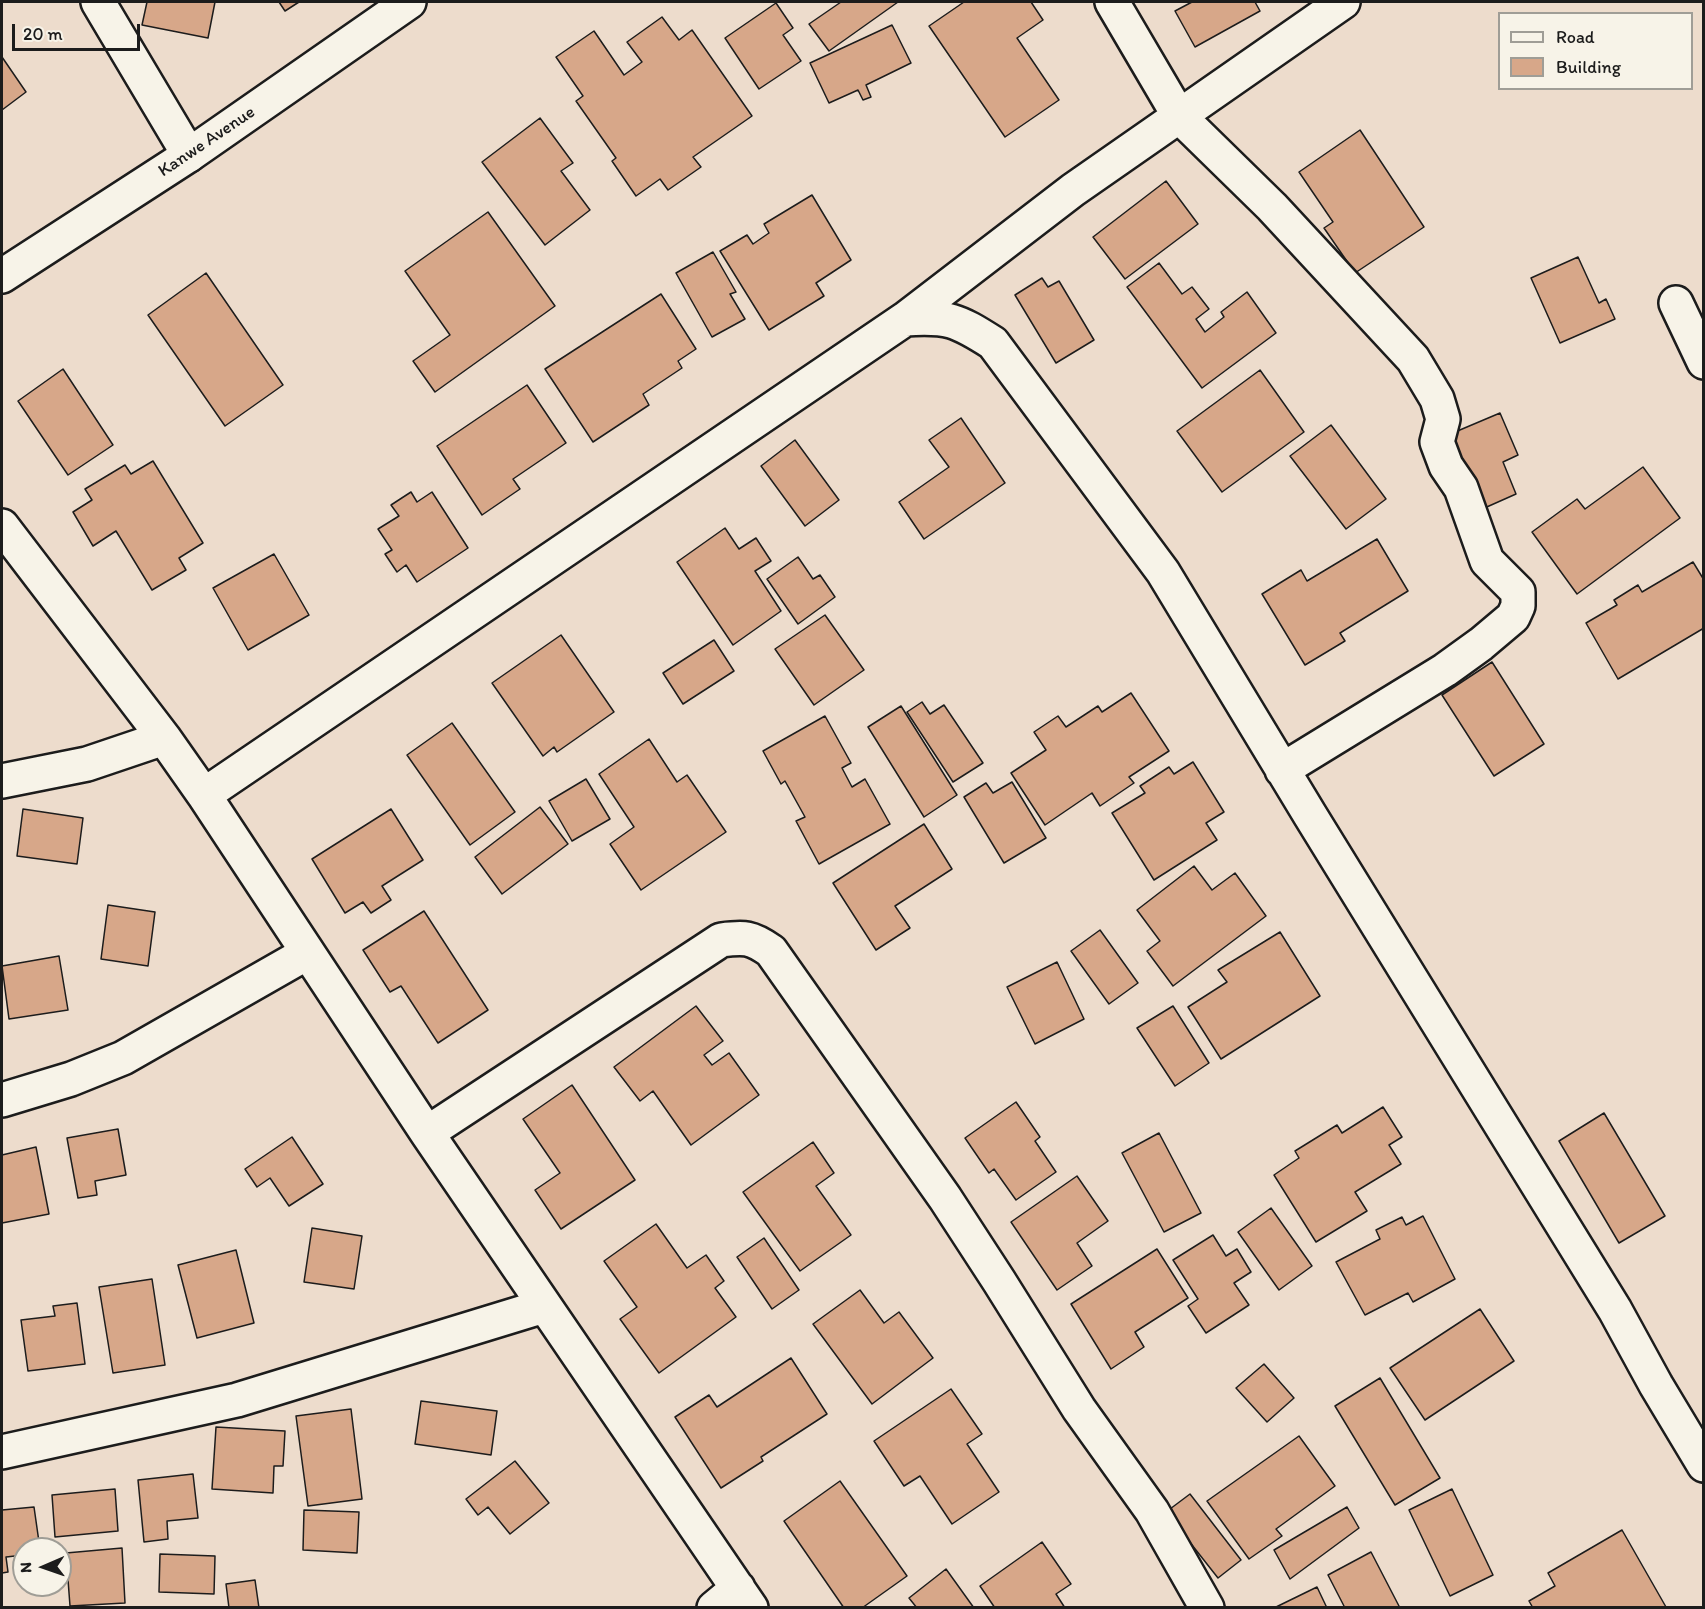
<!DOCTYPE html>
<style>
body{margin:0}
#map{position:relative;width:1705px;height:1609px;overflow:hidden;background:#eddccc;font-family:Itim,sans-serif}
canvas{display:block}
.frame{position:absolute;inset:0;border:3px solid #1c1c1c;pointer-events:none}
.legend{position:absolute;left:1498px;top:12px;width:195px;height:78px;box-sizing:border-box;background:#f7f3e8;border:2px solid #9f9d96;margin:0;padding:8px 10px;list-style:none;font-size:18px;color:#1c1c1c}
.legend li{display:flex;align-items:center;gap:12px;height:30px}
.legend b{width:30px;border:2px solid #9f9d96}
.north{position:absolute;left:12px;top:1537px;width:60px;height:60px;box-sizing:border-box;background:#f7f3e8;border:2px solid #9f9d96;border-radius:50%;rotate:268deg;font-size:16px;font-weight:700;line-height:24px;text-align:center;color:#1c1c1c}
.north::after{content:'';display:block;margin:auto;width:21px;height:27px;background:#1c1c1c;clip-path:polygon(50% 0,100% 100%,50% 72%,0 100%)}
.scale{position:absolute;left:12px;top:24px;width:128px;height:27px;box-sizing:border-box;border:3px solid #1c1c1c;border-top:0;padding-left:8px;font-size:18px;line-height:21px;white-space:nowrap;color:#1c1c1c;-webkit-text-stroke:4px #f7f3e8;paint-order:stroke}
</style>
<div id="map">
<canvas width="1705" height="1609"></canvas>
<div class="frame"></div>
<ul class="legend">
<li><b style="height:8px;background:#f7f3e8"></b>Road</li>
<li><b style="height:16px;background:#d7a789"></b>Building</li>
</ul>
<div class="north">N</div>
<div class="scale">20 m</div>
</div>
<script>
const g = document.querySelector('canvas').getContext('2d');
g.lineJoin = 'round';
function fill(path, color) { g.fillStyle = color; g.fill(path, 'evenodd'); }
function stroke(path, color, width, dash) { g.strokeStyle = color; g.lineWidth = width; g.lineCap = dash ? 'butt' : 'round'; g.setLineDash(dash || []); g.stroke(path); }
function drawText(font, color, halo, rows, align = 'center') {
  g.font = font + ' Itim,sans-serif'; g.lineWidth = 5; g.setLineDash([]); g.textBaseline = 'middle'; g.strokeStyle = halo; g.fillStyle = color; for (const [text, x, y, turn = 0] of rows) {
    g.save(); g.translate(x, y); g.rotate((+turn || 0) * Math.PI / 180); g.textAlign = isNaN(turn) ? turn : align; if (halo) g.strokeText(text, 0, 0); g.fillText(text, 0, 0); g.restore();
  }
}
const building = new Path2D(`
 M147,2H215L208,38L142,25Z
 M279,2H299L285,11Z
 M841,2H898L829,51L809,24Z
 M964,2H1031L1043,20L1017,38L1059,100L1005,137L929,26Z
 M1192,2H1255L1260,11L1195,47L1175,11Z
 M776,3L793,28L783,35L801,61L759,89L725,38Z
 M662,17L679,40L692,30L752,116L693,157L701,167L668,190L660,179L636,196L612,161L616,158L576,101L583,96L556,57L594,31L624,75L642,62L627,42Z
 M892,25L911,63L866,85L871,97L863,100L858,90L829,103L810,63Z
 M2,57L26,92L2,110Z
 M540,118L573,163L561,171L590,210L545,245L482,162Z
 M1360,130L1424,227L1355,273L1324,228L1333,222L1299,172Z
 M1166,181L1198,224L1125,279L1093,237Z
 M812,195L851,260L816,283L824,296L769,330L720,251L747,235L753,244L769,233L764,224Z
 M488,212L555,306L435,392L413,361L450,335L405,271Z
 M713,252L736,292L730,294L745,319L712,337L676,273Z
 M1578,257L1599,303L1606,299L1615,319L1560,343L1531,278Z
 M1159,263L1182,294L1192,287L1209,309L1196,319L1205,332L1224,317L1221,312L1247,292L1276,333L1202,388L1127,287Z
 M206,273L283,385L225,426L148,315Z
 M1042,278L1048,287L1059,281L1094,340L1056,363L1015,295Z
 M661,294L696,349L678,361L682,368L643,394L649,405L593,442L545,369Z
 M63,369L113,445L68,475L18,401Z
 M1260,370L1304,432L1222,492L1177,431Z
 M527,385L566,443L513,479L520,489L482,515L437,446Z
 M1500,413L1518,455L1503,462L1516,494L1480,510L1448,435Z
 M961,418L1005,483L924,539L899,502L949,467L929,440Z
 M1331,425L1386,499L1346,529L1290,456Z
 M795,440L839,500L805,526L761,466Z
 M153,461L203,543L179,558L186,570L152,590L116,531L93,546L73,512L92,500L85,489L125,465L131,474Z
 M1643,467L1680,518L1577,594L1532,532L1577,499L1585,509Z
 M411,492L417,502L432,492L468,548L417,582L406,565L397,572L385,554L392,550L378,529L399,516L391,505Z
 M725,528L739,549L756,538L771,561L755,571L781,611L733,645L677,562Z
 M1377,539L1408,591L1340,633L1345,641L1305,665L1262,594L1301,570L1307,581Z
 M274,554L309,615L248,650L213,588Z
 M798,557L813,579L820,575L835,597L798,624L767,579Z
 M1693,562L1704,580V628L1618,679L1586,623L1617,605L1614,600L1638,585L1642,592Z
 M825,615L864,670L814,705L775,649Z
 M561,635L614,712L557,752L554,747L543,756L492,683Z
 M714,640L734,671L683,704L663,673Z
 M1492,662L1544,744L1494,776L1442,695Z
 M1131,693L1169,751L1129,777L1134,783L1100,806L1092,793L1045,825L1011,773L1046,750L1034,732L1058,716L1066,727L1098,706L1102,712Z
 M922,702L930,714L944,705L983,763L953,782L907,712Z
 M901,706L957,795L924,817L868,727Z
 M825,716L851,763L842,768L852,787L865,779L890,824L819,864L796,821L805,817L785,781L781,784L763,751Z
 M452,723L515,812L470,845L407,755Z
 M649,739L677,782L687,775L726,832L641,890L610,844L634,827L599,774Z
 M1193,762L1224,812L1206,823L1217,840L1154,880L1112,813L1145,793L1140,786L1169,767L1174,774Z
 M586,779L610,819L572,841L549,801Z
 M1012,782L1046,838L1004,863L964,797L986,783L993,793Z
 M540,807L568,844L502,894L475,857Z
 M23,809L83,818L77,864L17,856Z
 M391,809L423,860L382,886L391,900L371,913L363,902L345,913L312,859Z
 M924,824L952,869L895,906L910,928L876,950L833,883Z
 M1194,866L1212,890L1235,873L1266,916L1173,986L1147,951L1160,941L1137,910Z
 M108,905L155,912L148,966L101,959Z
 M424,911L488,1010L438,1043L401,986L390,992L363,950Z
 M1100,930L1138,983L1109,1004L1071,951Z
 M1280,932L1320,996L1221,1059L1188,1007L1227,982L1218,970Z
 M59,956L68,1010L9,1019L2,966Z
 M1057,962L1084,1019L1035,1044L1007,987Z
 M696,1006L723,1041L704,1055L712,1065L729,1053L759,1095L691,1145L653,1091L640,1101L614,1067Z
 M1173,1006L1209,1063L1175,1086L1137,1028Z
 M572,1085L635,1180L561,1229L535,1190L560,1173L523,1119Z
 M1016,1102L1040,1137L1035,1141L1056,1172L1016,1200L994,1169L989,1173L965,1138Z
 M1383,1107L1402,1137L1389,1145L1401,1164L1355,1192L1367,1211L1316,1242L1274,1175L1299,1158L1295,1151L1337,1125L1342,1133Z
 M1604,1113L1665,1216L1619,1243L1559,1141Z
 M118,1129L126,1175L95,1181L97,1195L78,1198L67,1138Z
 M1159,1133L1201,1213L1164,1232L1122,1153Z
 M292,1137L323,1184L289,1206L270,1178L257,1187L245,1169Z
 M813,1142L834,1173L816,1186L851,1235L800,1271L743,1192Z
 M36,1147L49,1214L2,1223V1155Z
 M1077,1176L1108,1221L1077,1243L1092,1266L1057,1290L1011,1222Z
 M1271,1208L1312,1266L1279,1290L1238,1232Z
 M1423,1216L1455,1279L1413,1302L1408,1293L1365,1315L1336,1262L1380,1239L1376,1230L1402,1217L1406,1225Z
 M656,1224L687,1268L706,1255L724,1281L715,1288L736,1317L659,1373L620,1319L637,1307L604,1261Z
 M312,1228L362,1236L354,1289L304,1282Z
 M1213,1235L1226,1256L1237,1249L1251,1272L1234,1283L1249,1305L1206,1333L1188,1306L1198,1299L1173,1260Z
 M764,1238L799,1290L772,1309L737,1257Z
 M1157,1249L1188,1298L1135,1332L1144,1347L1111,1369L1071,1304Z
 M236,1250L254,1323L197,1338L178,1265Z
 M152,1279L165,1365L113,1373L99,1287Z
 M860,1290L884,1323L899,1312L933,1358L872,1404L813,1324Z
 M77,1303L85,1364L28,1371L21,1320L55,1316L53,1306Z
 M1480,1309L1514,1361L1425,1420L1390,1368Z
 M791,1358L827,1414L761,1457L763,1461L721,1488L675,1417L709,1395L717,1407Z
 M1264,1364L1294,1398L1267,1422L1236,1388Z
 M1380,1378L1440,1478L1395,1505L1335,1406Z
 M951,1389L982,1434L967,1444L999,1492L952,1524L920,1476L904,1486L874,1441Z
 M421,1401L497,1411L491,1455L415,1444Z
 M351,1409L362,1499L308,1506L296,1416Z
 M216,1427L285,1431L283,1466H274L273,1493L212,1489Z
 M1299,1436L1335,1486L1276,1529L1282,1536L1249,1559L1207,1501Z
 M515,1461L549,1503L510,1534L488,1507L478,1515L466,1499Z
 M193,1474L198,1518L167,1521L168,1539L144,1542L138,1480Z
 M840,1481L907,1576L862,1608H844L784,1521Z
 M115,1489L118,1531L55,1537L52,1495Z
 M1452,1489L1493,1575L1450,1596L1409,1510Z
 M1190,1494L1241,1560L1218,1578L1166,1512Z
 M34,1507L40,1549H24V1555L6,1557L8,1572L2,1573V1510Z
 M1347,1507L1359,1528L1290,1579L1274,1550Z
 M304,1510L359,1512L357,1553L303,1550Z
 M1622,1530L1666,1607L1533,1608L1529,1601L1555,1586L1548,1573Z
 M1042,1542L1071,1584L1056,1594L1065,1608H995L980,1586Z
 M122,1548L125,1603L70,1606L66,1553Z
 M1371,1552L1400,1608H1345L1328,1575Z
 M160,1554L215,1556L214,1594L159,1592Z
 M946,1569L974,1608H917L909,1598Z
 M255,1580L259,1608H229L226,1584Z
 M1317,1587L1327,1608H1274Z`);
fill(building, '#d7a789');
stroke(building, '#1c1c1c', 1.5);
const minor = new Path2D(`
 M98,2L189,155
 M1112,2L1179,116L1272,207L1413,359L1437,399L1443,419L1437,442L1446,466L1461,488L1487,561L1518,592V606L1513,617L1481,644L1445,670L1282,770
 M1676,303L1704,362
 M905,319L1073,190L1343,2
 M2,526L164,738L204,795L427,1133L751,1608
 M2,781L87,764L164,738
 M204,795L905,319C948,316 957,320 993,343L1163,572L1310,815L1615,1310L1656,1385L1704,1465
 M2,1100L71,1079L123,1058L307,953
 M427,1133L721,940C745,937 751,937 771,951L945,1198L999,1281L1079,1409L1152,1511L1207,1608
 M2,1452L237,1400L544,1306
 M714,1608L738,1588`);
const secondary = new Path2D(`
 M2,276L189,155L409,2`);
stroke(minor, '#1c1c1c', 38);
stroke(secondary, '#1c1c1c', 38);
stroke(minor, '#f7f3e8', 33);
stroke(secondary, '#f7f3e8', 33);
drawText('18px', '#1c1c1c', '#f7f3e8', [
 ["Kanwe Avenue",207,142,-34]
]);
</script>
